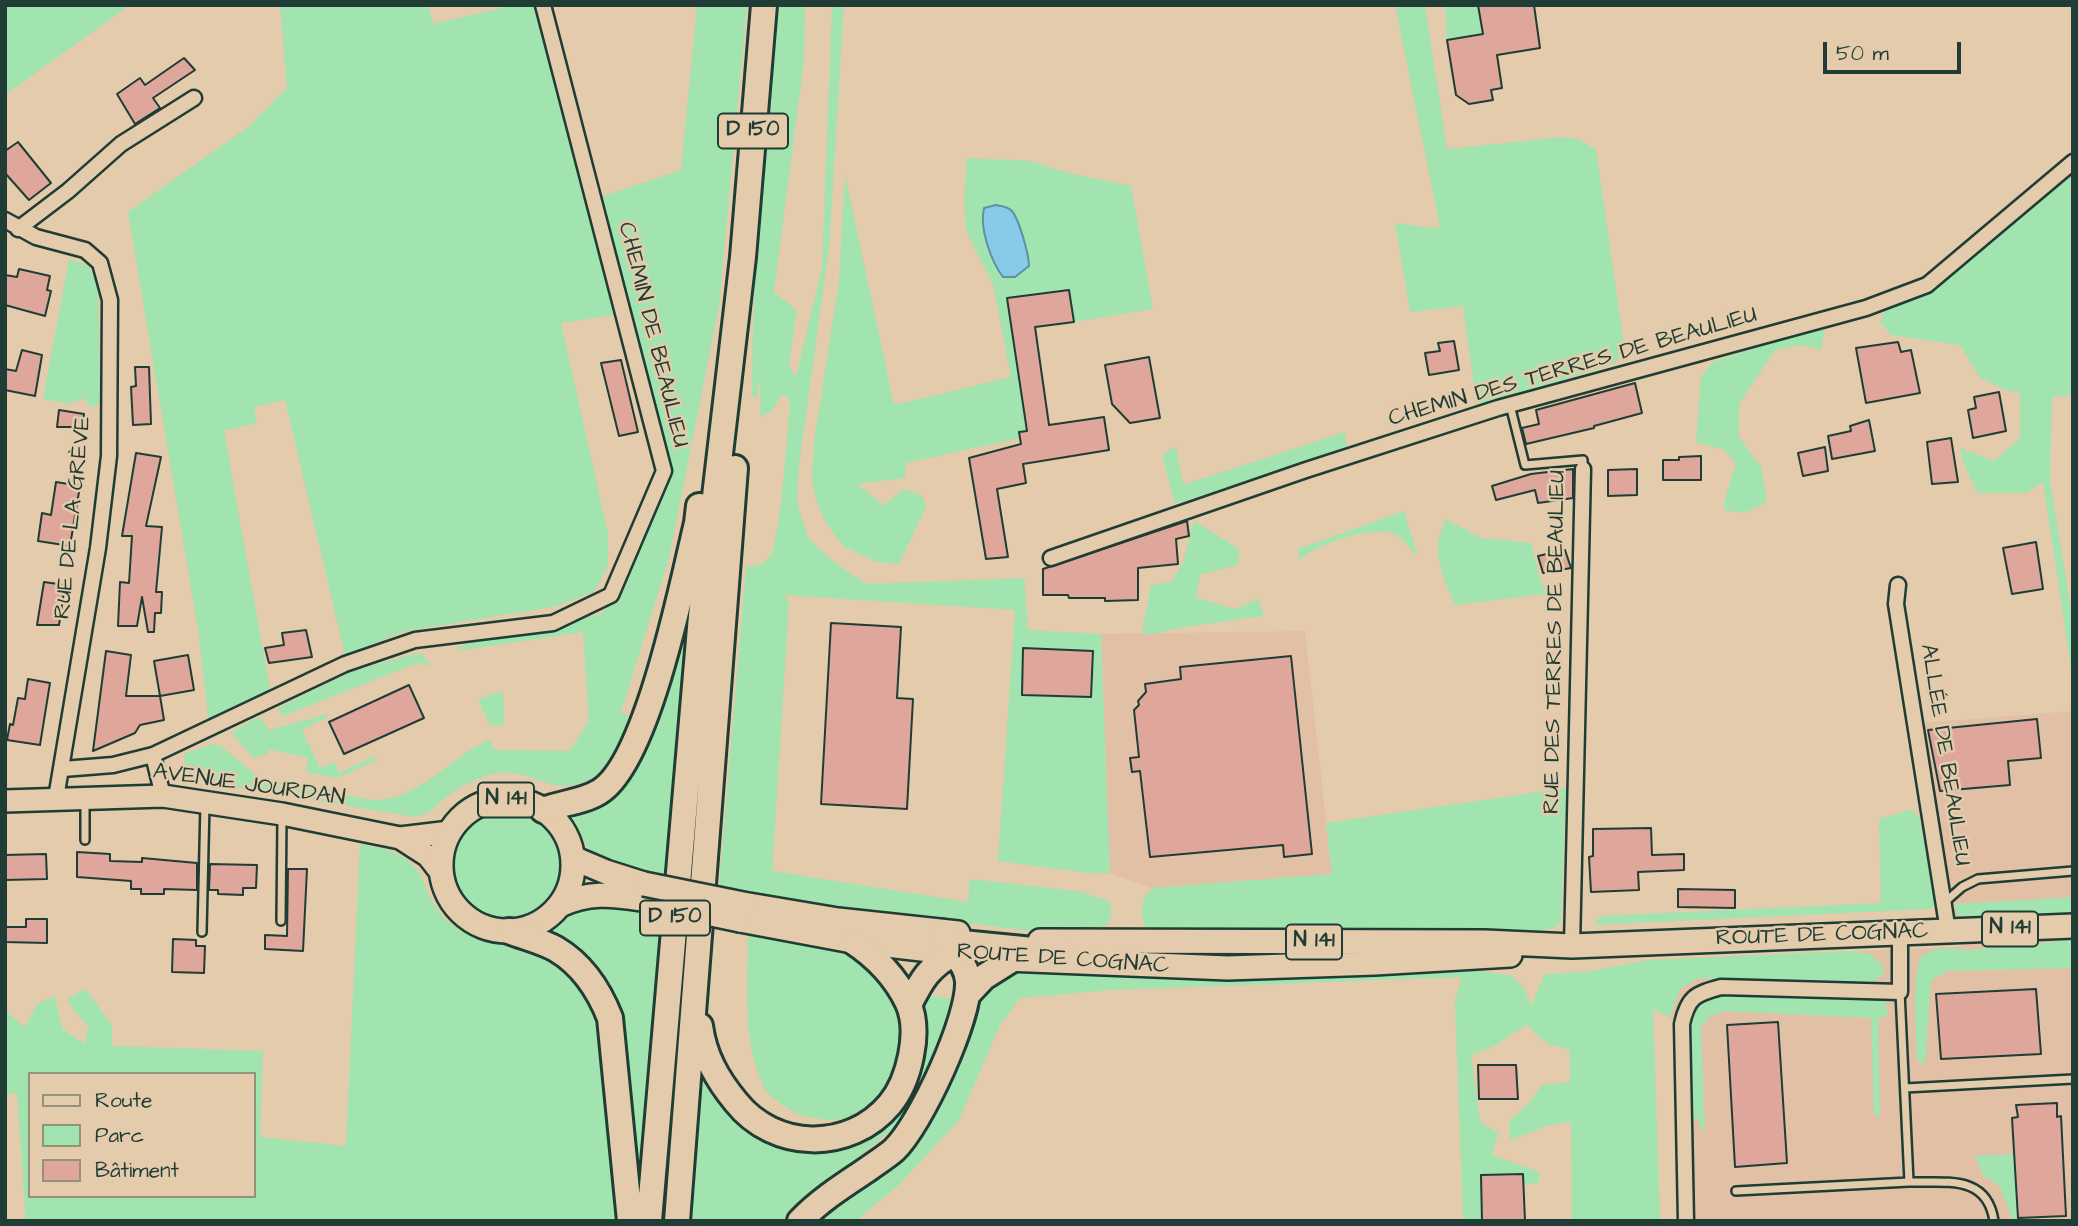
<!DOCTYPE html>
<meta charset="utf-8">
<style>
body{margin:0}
#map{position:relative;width:2078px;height:1226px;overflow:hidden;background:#e3cbab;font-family:"Architects Daughter",sans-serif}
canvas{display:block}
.frame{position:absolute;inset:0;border:7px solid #1f3d34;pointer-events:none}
.legend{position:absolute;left:28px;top:1072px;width:228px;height:126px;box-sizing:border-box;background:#e3cbab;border:2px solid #95927b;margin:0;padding:9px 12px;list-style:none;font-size:21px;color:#1f3d34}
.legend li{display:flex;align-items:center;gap:14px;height:35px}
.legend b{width:35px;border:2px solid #95927b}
.scale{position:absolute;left:1823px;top:42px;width:138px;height:32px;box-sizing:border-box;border:4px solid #1f3d34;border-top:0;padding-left:9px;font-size:21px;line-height:24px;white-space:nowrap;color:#1f3d34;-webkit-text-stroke:5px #e3cbab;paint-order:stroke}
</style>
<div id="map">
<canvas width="2078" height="1226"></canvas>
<div class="frame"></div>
<ul class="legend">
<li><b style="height:9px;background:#e3cbab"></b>Route</li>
<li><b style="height:19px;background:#a1e4af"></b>Parc</li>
<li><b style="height:19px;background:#dfa69b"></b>Bâtiment</li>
</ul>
<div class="scale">50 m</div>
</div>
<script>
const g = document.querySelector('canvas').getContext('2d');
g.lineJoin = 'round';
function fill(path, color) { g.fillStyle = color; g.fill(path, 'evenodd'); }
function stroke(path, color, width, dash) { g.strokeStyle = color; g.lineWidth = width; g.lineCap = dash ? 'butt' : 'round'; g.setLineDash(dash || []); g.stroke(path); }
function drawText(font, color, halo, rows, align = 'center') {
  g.font = font + ' "Architects Daughter",sans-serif'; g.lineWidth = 5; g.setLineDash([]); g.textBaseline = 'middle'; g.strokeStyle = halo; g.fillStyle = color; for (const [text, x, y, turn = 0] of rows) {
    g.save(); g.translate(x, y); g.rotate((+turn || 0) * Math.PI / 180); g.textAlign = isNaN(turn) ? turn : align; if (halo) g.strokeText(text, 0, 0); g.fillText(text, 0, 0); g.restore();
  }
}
fill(new Path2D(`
 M1305,631L1332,874L1152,888L1110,873L1101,634Z
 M2073,711V1221H1691L1685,1025L1653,1009L1649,960L1961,947L1921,723Z`), '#e2c0a6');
fill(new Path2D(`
 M5,5H130L5,95Z
 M280,5H428L433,24L514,5H543L594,199L681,170L697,5H747L719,305L669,558L621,712L628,716C625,727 623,742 618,752C608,774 579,789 556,785C530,780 517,767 489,775C477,779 460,786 450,794C434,805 437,811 415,817L211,783L191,777L185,766L184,754L212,744L221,746L259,778L372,800C421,800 448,758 490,739L494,750L570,751L589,720L583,632L456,651L458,647L473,642L601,614L616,597L670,462L596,209L615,315L561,323L608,534V566L594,592L553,607L405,631L345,655L285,400L254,407L257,423L224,431L270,690L208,718L199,635L128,212L248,127L287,88Z
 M776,5H805L804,60L774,292L797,310L789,365L796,378L822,268L832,5H844L829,248L799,465L797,502L808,537L823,553L846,571L868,584L1024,578L1028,630L1101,634L1110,873H1088L998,861L1015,610L784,595L789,603L772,871L968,902L970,879L1078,891L1110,901L1112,914L1107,925L1090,930L1032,931L749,897V892L719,886L746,567C756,566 763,565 770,556C781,539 787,431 790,405L787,396H780L773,410L760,417V374L757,398L752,395C752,265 765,135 776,5Z
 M1395,5H1425L1447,149L1562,137L1578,139L1596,150L1624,345L1616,363L1477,408L1463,306L1410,312L1395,223L1432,228L1440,227Z
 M1445,5H1478L1483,34L1447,40Z
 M967,158L1031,161L1068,173L1131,186L1153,309L1074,322L1069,290L1008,298L1027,431L1019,432L1020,438L906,463L905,478L857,484L883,505L905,489L922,496L926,507L899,564L876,562L843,546L825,521L817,503L812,480L814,442L839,281L845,175L894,405L1011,377L993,284L966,231L964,197Z
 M2073,162V395L2052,397L2050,482L2073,622V680L2043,482L2026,493H1977L1964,464L1960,448L1995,461L2020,438V393L2006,390L1979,377L1960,345L1891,335L1880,322L1885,310L1866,308L1927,285Z
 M69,259L88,265L98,282L100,402L92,408L83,398L69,404L43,399Z
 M1825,329L1821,350L1801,345L1775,350L1739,404V437L1762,469L1767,502L1744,513L1724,510L1725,499L1736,464L1725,450L1696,442L1701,376L1713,362L1767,344Z
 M1345,432L1347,450L1175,504L1162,455L1176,446L1183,485Z
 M1404,511L1418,557C1411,550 1403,537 1394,534C1370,525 1317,544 1299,560L1298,549Z
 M1446,519L1481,538L1531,543L1540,579L1547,594L1455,605C1442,572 1429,554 1446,519Z
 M1194,521L1239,549V564L1200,575L1196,598L1235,609L1258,599L1264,616L1178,628L1160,633L1142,634L1151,585L1172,582L1183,562Z
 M699,540L670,878L608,868L592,856L566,808L608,792Z
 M418,653L423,655L431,668L420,662L283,716L278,708L349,672Z
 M503,692L504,725H490L478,700L494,693Z
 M327,714L328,717L302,730L320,768L335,762L339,773L375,756L377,760L337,778L306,772L308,758L268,749L267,754L254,758L232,734L235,730L256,718L261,719L269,730Z
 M1566,788L1561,920L1556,927L1544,930L1172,933L1144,926C1140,909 1140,901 1152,888L1332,874L1326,823Z
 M452 863a56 56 0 1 1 112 0a56 56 0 1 1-112 0Z
 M1910,810L1919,816L1939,904L1929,909L1594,925L1600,916L1881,903L1879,819Z
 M360,844L386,849L407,859L420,874L429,896L444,919L476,939L529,950L551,960L578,982L588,996L601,1030L621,1221H26L17,1092L5,1096V1010L25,1028L37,1004L55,996L62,1029L85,1044L88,1026L73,1010L67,999L86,989L112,1026V1046L263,1051L260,1137L346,1146ZM30,1074H254V1196H30Z
 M2073,897V912L1971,917L1957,915L1955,904Z
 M604,905L667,918L643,1210L637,1208L619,1022L537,934C553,928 565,913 581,908C588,905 597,906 604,905Z
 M748,932C778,938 842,948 865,965C901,990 916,1052 888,1088C884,1093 877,1098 872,1102C852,1119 840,1123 814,1118C804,1116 797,1114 789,1109C782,1103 769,1097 765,1089C741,1042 748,983 748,932Z
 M2073,940V968L1947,971L1931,981L1925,1063H1920L1917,1059C1916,1032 1911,978 1922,955L1941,948L1971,950Z
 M1853,951L1870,954L1883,965V975L1874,981L1794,984L1699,978L1680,989L1670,1017L1653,1009L1660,1221H1572L1571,1122L1549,1125L1510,1140L1509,1121L1528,1104L1542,1085L1570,1082V1050L1548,1044L1527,1025L1492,1047L1471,1055L1480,1122L1498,1133L1492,1155L1539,1172V1183L1509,1185L1494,1221H1463L1455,1002L1462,977L1111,990L1020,998L999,1027L959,1120L899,1185L855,1221H815L919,1138L942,1104L983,996L1002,980L1018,972L1135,977L1451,968L1509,975L1523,986L1531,1006L1545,974L1585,972L1649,960Z
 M925,994L955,1000L948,1033L907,1117L781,1221H689L701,1083H710L797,1147L896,1112Z
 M1728,995L1885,999L1888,1015L1878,1019L1880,1115L1878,1117L1874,1115L1871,1018L1723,1011L1709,1017L1701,1028L1705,1135L1696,1116L1692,1128L1689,1123C1688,1099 1679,1024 1693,1008C1701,998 1716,997 1728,995Z
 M2014,1154L2018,1218L2017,1221H2013L2000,1187L1983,1175L1975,1156Z`), '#a1e4af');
const water = new Path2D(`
 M996,205C1002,206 1007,206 1012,211C1019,219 1029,255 1029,266L1015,277H1003C991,261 979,228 984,208Z`);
fill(water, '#88cbe9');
stroke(water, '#5e92a1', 2);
const building = new Path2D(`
 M1478,5H1534L1540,48L1497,55L1502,88L1491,90L1493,100L1469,104L1456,95L1447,40L1483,34Z
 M184,58L195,70L153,98L160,108L135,124L117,94L140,78L145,85Z
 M18,142L51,183L29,200L5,173V151Z
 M19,269L50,276L47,290L51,291L45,316L5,305V275L17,277Z
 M1069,290L1074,322L1035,327L1049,425L1104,417L1109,450L1023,464L1026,483L997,489L1008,557L986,559L969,458L1021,444L1019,432L1027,431L1007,298Z
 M1454,341L1459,370L1429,375L1425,353L1440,351L1438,343Z
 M1898,342L1901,352L1911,350L1920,393L1866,403L1856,348Z
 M22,350L42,355L35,396L5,390V369L16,371Z
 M1149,357L1160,418L1130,423L1112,404L1105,365Z
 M621,360L638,432L619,436L601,363Z
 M135,367H149L151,424L133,425L131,387L136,386Z
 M1635,383L1642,413L1594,426V428L1526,444L1522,428L1539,424L1536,410Z
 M1999,392L2006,431L1973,438L1968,410L1976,408L1974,397Z
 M59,410L84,414L82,427H57Z
 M1869,420L1875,451L1832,459L1828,436L1851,431L1850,426Z
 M1951,438L1958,482L1932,484L1927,442Z
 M1825,447L1828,471L1803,476L1798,453Z
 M136,453L161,457L146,526L162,527L156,592H162L161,613H155L154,632H148L142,597L137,626H118L120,582L129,583L132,536H122Z
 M1701,456V480H1663V460H1679V457Z
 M1573,469V498L1538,503L1535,490L1496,500L1492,486L1531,474Z
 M1637,469V495L1608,496V470Z
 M56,482L80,486L70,546L38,541L42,513L51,515Z
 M1187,521L1189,536L1176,539L1178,564L1138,568V600L1105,601V598H1069L1068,595H1043V569Z
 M2036,542L2043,589L2012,594L2003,548Z
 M1565,550L1571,568L1543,573L1538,556Z
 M44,582L65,585L59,625H37Z
 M831,623L901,627L897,698L913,699L907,809L821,804Z
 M306,630L312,657L269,663L265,648L284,645L282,633Z
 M1023,648L1093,651L1091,697L1022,695Z
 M106,651L131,655L126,696H160L154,661L188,655L194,690L160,696L164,720L140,725L135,733L93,751Z
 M1291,656L1312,854L1284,857L1283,845L1150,857L1140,771L1132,772L1130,758L1139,757L1134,710L1139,705L1138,701L1146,692L1145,684L1181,679L1180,667Z
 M28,679L50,683L40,745L7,740L10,724L13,725L18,698L25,699Z
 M409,685L424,718L344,754L329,722Z
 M2037,719L2041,758L2008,761L2010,785L1940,791L1928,730Z
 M1651,828L1652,855L1684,854V870L1638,872L1639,890L1591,892L1589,857L1593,856V829Z
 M77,852L110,854V861L142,862V858L197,863V890L164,889V894H141V889H131V881L77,877Z
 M46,854L47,879L5,880V855Z
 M210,864L257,865L256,888H243V895L218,894V890H209Z
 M288,869H307L303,951L265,949V935L287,936Z
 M1678,889L1735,890V908L1678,907Z
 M26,919H47V943L5,942V927H26Z
 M173,939L196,940V946H205L204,973L172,972Z
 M2036,989L2041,1054L1941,1059L1936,994Z
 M1778,1022L1787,1163L1735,1167L1727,1025Z
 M1478,1065H1516L1518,1099H1479Z
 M2057,1103V1117L2061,1116L2066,1216L2018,1218L2012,1118L2018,1117L2016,1105Z
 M1523,1174L1525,1221H1482L1481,1175Z`);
fill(building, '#dfa69b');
stroke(building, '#1f3d34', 2);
const service = new Path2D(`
 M1510,405L1525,465L1583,460V469
 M85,802V840
 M1945,902L1962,887L1978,879L2073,871
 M281,921L282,817
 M202,932L205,804
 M1905,1088L2073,1079
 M1909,1182C1946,1183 1987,1174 1994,1221
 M1736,1191L1909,1182L1900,992`);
const minor = new Path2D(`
 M5,220L36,237L85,250L100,263L110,300L109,456L98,548L56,798
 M18,229L68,191L121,144L194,98
 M1051,558L1306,470L1498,408L1866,308L1927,285L2073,162
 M1898,585L1896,604L1948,931
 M153,755L163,796
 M63,769L113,765L153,755L345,664L415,640L553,623L611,595L664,471L543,5
 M1572,946L1583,469
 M1686,1221L1682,1024C1688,997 1695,994 1721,987L1900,992V933`);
const secondary = new Path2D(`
 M5,801L163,796L282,814L400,838L450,832
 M400,838L428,856L442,874`);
const primary = new Path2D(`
 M441 865a66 66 0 1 1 132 0a66 66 0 1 1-132 0Z
 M573,858L606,872L644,884
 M743,904L838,920L958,933
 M560,905C588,892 611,894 641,899
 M740,920L852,941L965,954
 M1040,941L1485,942L1572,946L2073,926
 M1006,959L1228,968L1375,963L1510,955`);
const trunk = new Path2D(`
 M543,810C561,803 583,802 599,792C648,763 683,580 697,523L699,506
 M509,931C524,937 542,941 556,949C583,965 599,990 610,1018L630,1221
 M941,932L954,953L962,943L1033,950L1057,943
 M967,995L984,977L1011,960
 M700,1026C704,1056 717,1079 736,1102C774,1150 849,1153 890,1104C909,1081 921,1032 908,1003C896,978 875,956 852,941
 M649,1221L701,616L743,257L764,5
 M677,1221L735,468
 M800,1221C820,1200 844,1185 868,1169C876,1163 886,1157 894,1150C921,1124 970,1018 968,981C967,969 961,961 954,953C929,967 922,979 909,1005`);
stroke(service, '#1f3d34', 12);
stroke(minor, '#1f3d34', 19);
stroke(secondary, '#1f3d34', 26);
stroke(primary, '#1f3d34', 28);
stroke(trunk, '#1f3d34', 30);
stroke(service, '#e3cbab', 7);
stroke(minor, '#e3cbab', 14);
stroke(secondary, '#e3cbab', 21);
stroke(primary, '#e3cbab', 23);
stroke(trunk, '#e3cbab', 24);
const primaryBridge = new Path2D(`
 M644,884L743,904
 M678,907L740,920`);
stroke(primaryBridge, '#1f3d34', 28, []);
stroke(primaryBridge, '#e3cbab', 23);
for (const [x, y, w] of [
 [753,131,70],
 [506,800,56],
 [675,918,70],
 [2010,929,56],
 [1314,942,56]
]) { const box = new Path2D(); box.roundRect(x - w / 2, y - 17.5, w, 35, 5); g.fillStyle = '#e3cbab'; g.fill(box); stroke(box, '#1f3d34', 2); }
drawText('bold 21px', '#1f3d34', null, [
 ["D 150",753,131],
 ["N 141",506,800],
 ["D 150",675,918],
 ["N 141",2010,929],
 ["N 141",1314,942]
]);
drawText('23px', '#1f3d34', '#e3cbab', [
 ["CHEMIN DE BEAULIEU",652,335,76],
 ["CHEMIN DES TERRES DE BEAULIEU",1573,368,-16],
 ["RUE DE LA GRÈVE",74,518,-84],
 ["RUE DES TERRES DE BEAULIEU",1556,642,-89],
 ["ALLÉE DE BEAULIEU",1944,755,81],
 ["AVENUE JOURDAN",249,786,8],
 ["ROUTE DE COGNAC",1822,936,-2],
 ["ROUTE DE COGNAC",1063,960,4]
]);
</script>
